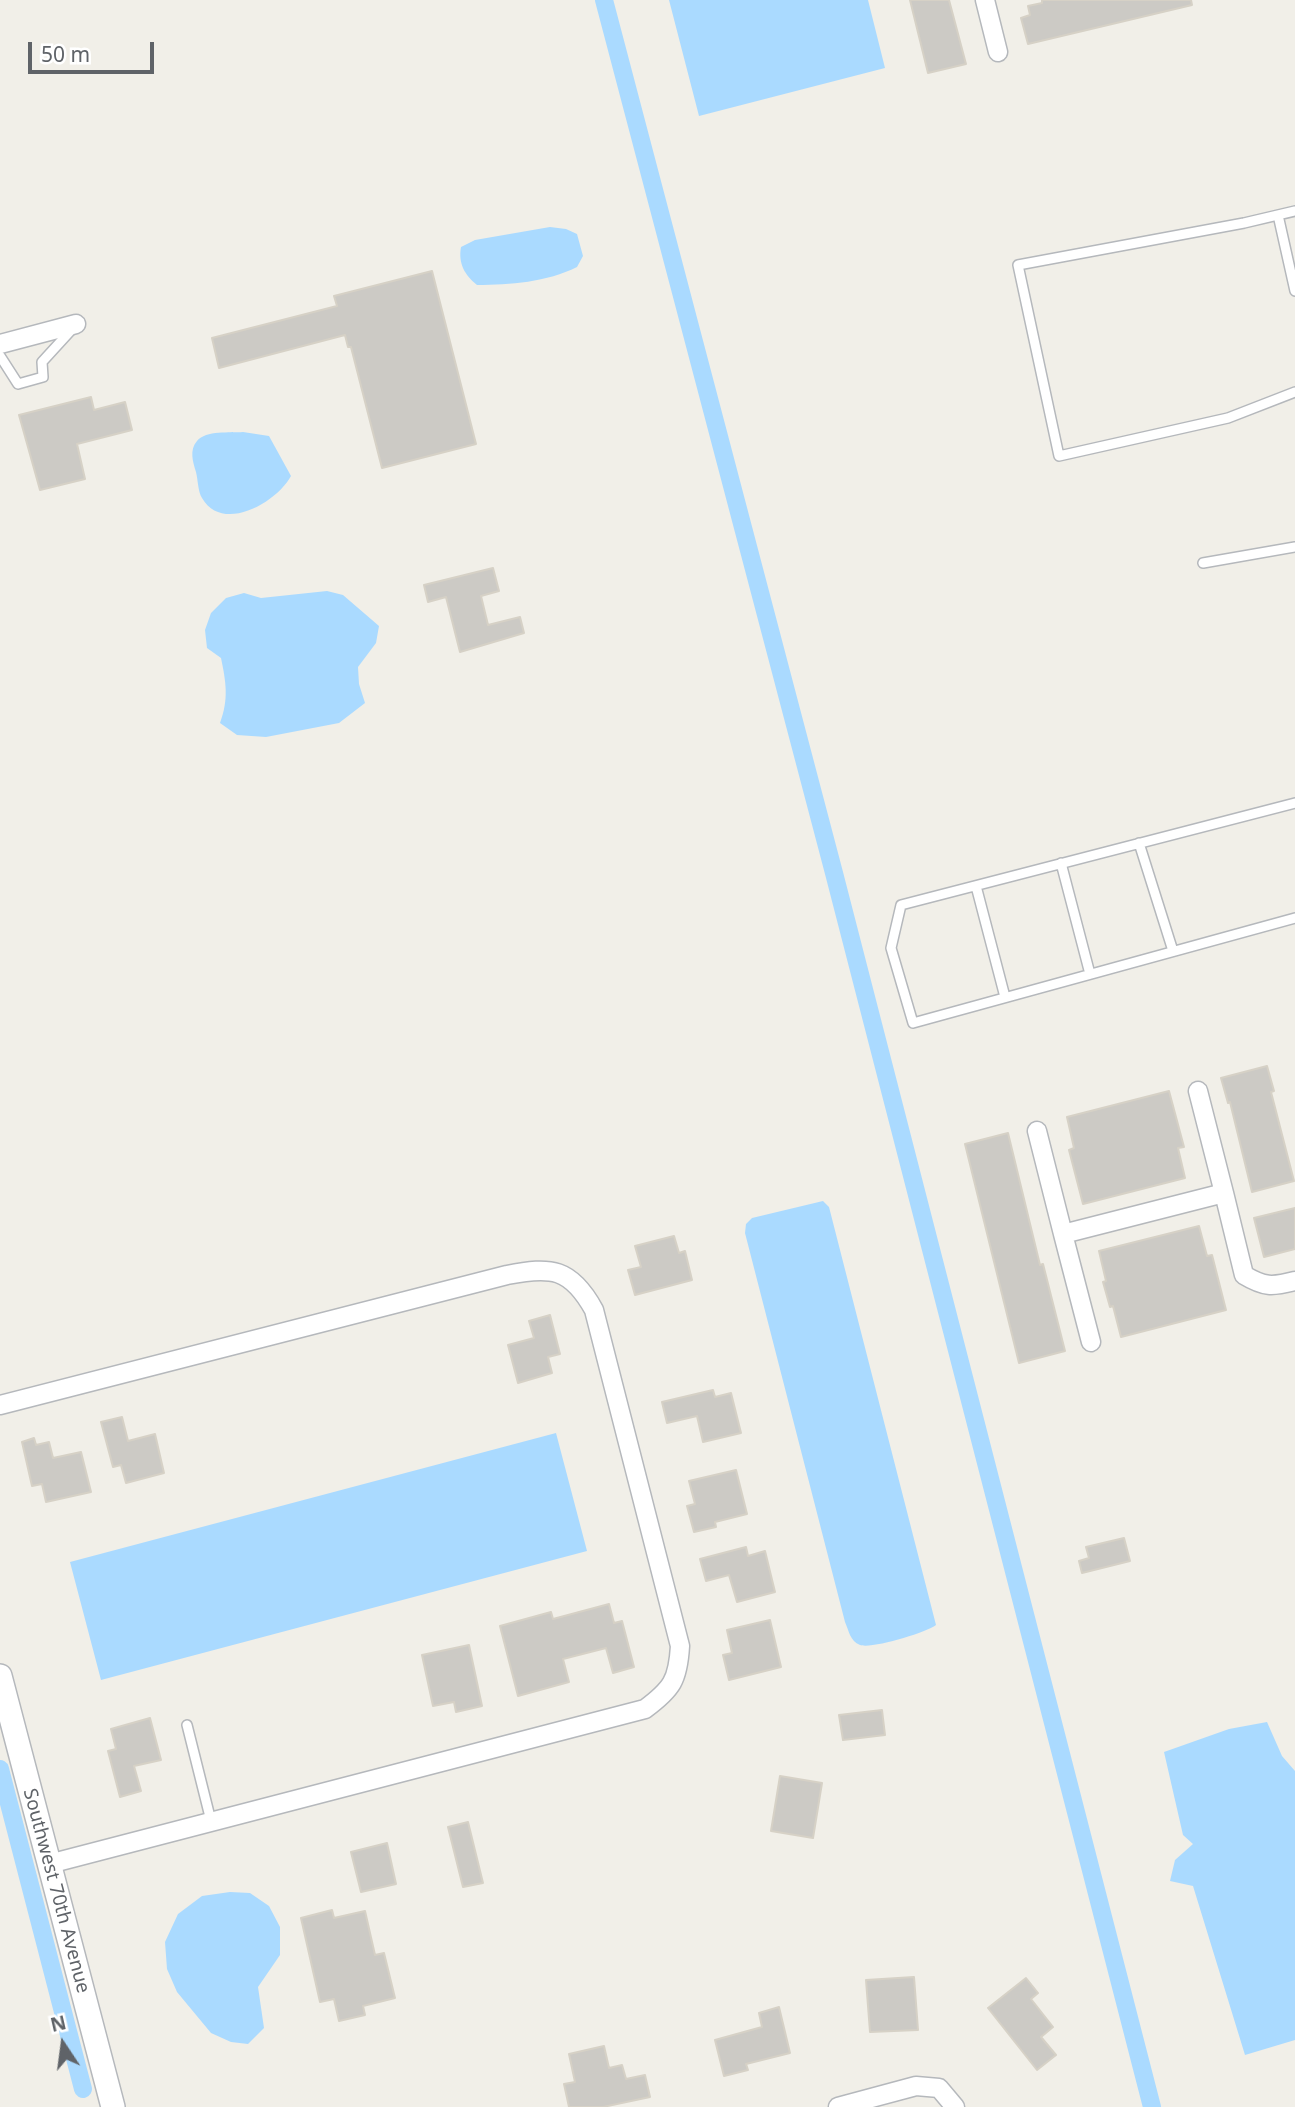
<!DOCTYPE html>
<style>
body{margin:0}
#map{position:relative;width:1295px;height:2107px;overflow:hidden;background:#f1efe8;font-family:"Noto Sans",sans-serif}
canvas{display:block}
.north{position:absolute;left:28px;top:2009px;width:70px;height:70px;-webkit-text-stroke:5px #fff;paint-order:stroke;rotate:347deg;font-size:19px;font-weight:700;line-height:28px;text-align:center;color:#5f6368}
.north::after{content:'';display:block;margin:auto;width:24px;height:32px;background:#5f6368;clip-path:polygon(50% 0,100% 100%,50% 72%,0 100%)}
.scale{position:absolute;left:28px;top:42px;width:126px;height:32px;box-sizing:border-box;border:4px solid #5f6368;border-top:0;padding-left:9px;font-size:21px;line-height:24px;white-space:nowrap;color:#5f6368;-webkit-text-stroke:5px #fff;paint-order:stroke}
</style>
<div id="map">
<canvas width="1295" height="2107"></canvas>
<div class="north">N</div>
<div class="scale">50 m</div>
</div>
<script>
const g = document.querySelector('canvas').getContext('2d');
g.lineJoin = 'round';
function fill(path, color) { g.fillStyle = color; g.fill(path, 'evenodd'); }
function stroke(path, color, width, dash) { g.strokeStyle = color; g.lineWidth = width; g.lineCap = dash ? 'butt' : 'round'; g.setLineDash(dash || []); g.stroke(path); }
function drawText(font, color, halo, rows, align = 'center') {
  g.font = font + ' "Noto Sans",sans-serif'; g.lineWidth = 5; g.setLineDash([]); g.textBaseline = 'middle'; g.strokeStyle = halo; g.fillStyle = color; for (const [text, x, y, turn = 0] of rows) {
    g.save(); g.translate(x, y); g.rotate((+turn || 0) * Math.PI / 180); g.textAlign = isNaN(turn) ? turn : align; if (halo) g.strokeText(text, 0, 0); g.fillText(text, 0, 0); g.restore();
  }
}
fill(new Path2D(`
 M669,0H868L885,68L699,116Z
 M550,227L566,229L577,234L583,256L577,267C547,282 510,285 477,285C465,275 458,264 461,247L475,240Z
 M243,432L269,436L291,476C277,502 223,534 202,498C198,492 198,480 196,472C193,462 189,450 197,441C206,430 230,433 243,432Z
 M327,591L343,595L379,626L376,643L358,667L359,684L365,703L339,723L266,737L237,735L220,723C229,699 226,682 221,658L207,648L205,630L211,613L226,598L244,593L261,598Z
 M823,1201L829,1207L936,1625C925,1633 872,1649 860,1645C850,1641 849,1631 845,1622L745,1233L746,1224L752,1218Z
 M556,1433L587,1551L101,1680L70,1562Z
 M1267,1722L1282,1756L1295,1771V2040L1245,2055L1193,1886L1170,1881L1175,1860L1193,1844L1183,1835L1164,1752L1229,1729Z
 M230,1892L250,1893L269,1906L280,1927V1955L258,1987L264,2028L248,2044L231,2042L211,2033L177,1992L167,1969L165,1942L178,1914L202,1896Z`), '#aadaff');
stroke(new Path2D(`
 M604,0L834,873L1152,2107
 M0,1769L83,2089`), '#aadaff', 18);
const building = new Path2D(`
 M910,0H949L966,64L928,73Z
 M1042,0H1191L1192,5L1028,44L1021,18L1030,15L1028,6L1042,3Z
 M432,271L476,444L382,468L351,347H348L345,335L219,368L212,338L337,306L334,296Z
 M91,397L94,410L125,402L132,430L77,444L85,479L40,490L19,415Z
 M493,568L499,591L481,596L488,625L520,617L524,633L460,652L446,597L428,602L424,585Z
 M1267,1066L1274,1091L1271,1092L1294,1181L1252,1192L1230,1102L1228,1103L1221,1078Z
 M1169,1091L1184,1147L1178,1148L1185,1178L1083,1204L1069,1150L1074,1148L1067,1117Z
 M1008,1133L1040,1265L1043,1264L1065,1351L1019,1363L965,1144Z
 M1295,1208V1249L1264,1257L1254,1218Z
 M1199,1226L1207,1256L1212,1255L1226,1310L1121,1337L1113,1306L1110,1307L1103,1282L1106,1281L1099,1251Z
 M674,1236L679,1253L685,1251L692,1280L635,1295L628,1270L641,1267L635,1246Z
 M550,1315L560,1354L548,1357L552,1373L518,1383L508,1345L534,1338L529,1321Z
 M713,1390L715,1397L731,1393L741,1433L703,1442L697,1416L667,1423L662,1402Z
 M122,1417L128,1441L155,1434L164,1473L126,1483L121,1465L113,1467L101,1422Z
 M34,1438L36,1445L49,1442L53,1458L81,1452L91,1492L46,1502L42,1484L32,1486L22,1442Z
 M736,1470L747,1514L715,1522L716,1527L694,1532L687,1506L695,1504L689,1481Z
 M1124,1538L1130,1561L1082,1573L1079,1561L1089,1558L1086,1547Z
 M746,1547L748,1556L765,1551L775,1592L737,1602L729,1575L706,1581L700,1559Z
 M609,1604L614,1623L622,1621L634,1667L613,1673L606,1648L563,1659L569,1682L518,1696L500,1626L551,1612L553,1619Z
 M770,1620L781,1667L729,1680L723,1655L732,1653L727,1630Z
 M469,1645L482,1706L456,1712L454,1702L433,1706L422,1655Z
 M882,1710L885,1735L843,1740L839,1715Z
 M150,1718L161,1760L134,1766L141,1791L120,1797L108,1751L116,1749L111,1729Z
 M780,1776L822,1783L813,1838L771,1831Z
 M468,1822L483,1883L463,1887L448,1827Z
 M387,1843L396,1884L361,1892L351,1852Z
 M332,1910L334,1918L365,1911L375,1955L384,1953L395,1998L363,2006L365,2015L339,2021L334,1999L320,2002L301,1918Z
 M914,1977L918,2030L870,2032L866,1980Z
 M1026,1978L1038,1993L1031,1999L1053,2027L1041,2037L1056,2055L1037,2070L988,2008Z
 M779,2007L790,2053L746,2064L748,2070L724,2076L715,2040L762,2027L759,2013Z
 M604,2046L609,2068L622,2065L626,2079L645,2075L650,2097L603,2107H569L564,2084L575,2082L569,2054Z`);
fill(building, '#cccac5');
stroke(building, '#d6d1c6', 2);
const service = new Path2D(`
 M1295,211L1244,223L1018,265L1059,456L1228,418L1295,392
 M1278,215L1295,291
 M0,356L18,384L43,377L42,362L74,327
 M1203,563L1295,547
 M1295,803L901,905L891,948L913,1023L1295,918
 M1139,843L1173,951
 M1061,863L1090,974
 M976,886L1005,997
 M187,1725L211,1821`);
const minor = new Path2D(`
 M985,0L998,52
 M0,344L76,324
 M1198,1091L1224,1193
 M1037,1131L1063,1234L1224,1193L1244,1275C1264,1287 1272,1287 1295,1281
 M1063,1234L1091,1342
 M0,1405L507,1275C551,1266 571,1268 594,1310L680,1646C678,1680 672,1689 645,1709L49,1864
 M838,2107L916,2086L939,2088L955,2107`);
const tertiary = new Path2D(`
 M0,1676L113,2107`);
stroke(service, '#b5b8bc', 12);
stroke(minor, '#b5b8bc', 21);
stroke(tertiary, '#b5b8bc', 26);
stroke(service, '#fff', 9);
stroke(minor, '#fff', 18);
stroke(tertiary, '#fff', 23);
drawText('19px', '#5f6368', '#fff', [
 ["Southwest 70th Avenue",56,1891,75]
]);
</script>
